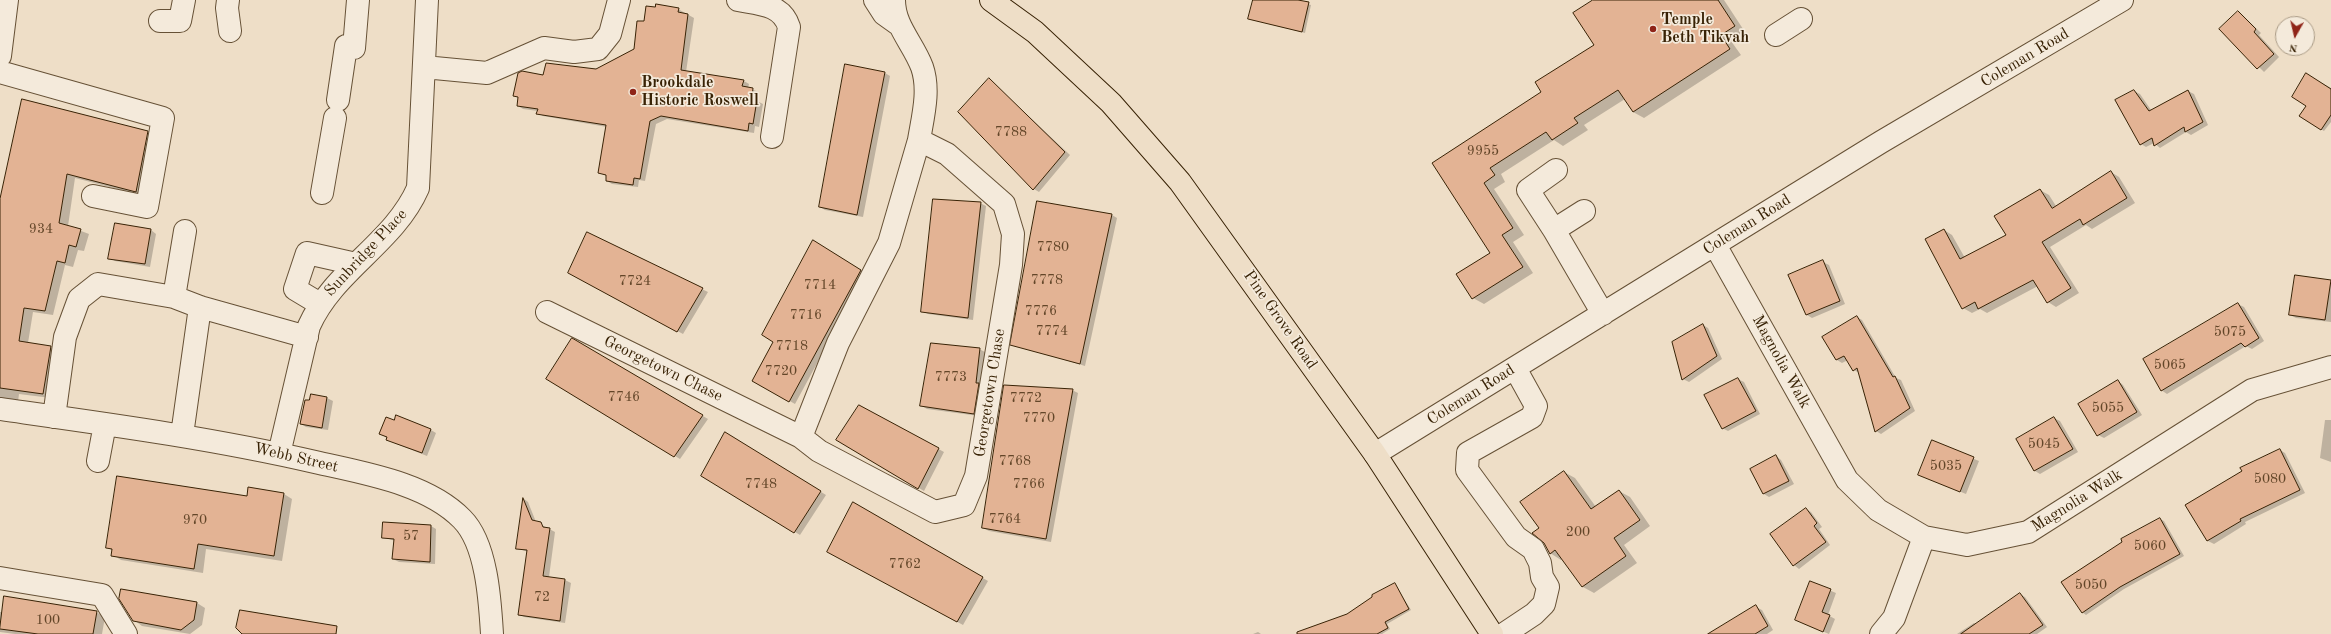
<!DOCTYPE html>
<style>
body{margin:0}
#map{position:relative;width:2331px;height:634px;overflow:hidden;background:#eedec7;font-family:"Old Standard TT",serif}
canvas{display:block}
.north{position:absolute;left:2275px;top:16px;width:40px;height:40px;box-sizing:border-box;background:#f4eadb;border:1px solid #a99a85;border-radius:50%;rotate:188deg;font-size:11px;font-weight:700;line-height:16px;text-align:center;color:#382205}
.north::after{content:'';display:block;margin:auto;width:14px;height:18px;background:#8f2418;clip-path:polygon(50% 0,100% 100%,50% 72%,0 100%)}
</style>
<div id="map">
<canvas width="2331" height="634"></canvas>
<div class="north">N</div>
</div>
<script>
const g = document.querySelector('canvas').getContext('2d');
g.lineJoin = 'round';
function fill(path, color) { g.fillStyle = color; g.fill(path, 'evenodd'); }
function stroke(path, color, width, dash) { g.strokeStyle = color; g.lineWidth = width; g.lineCap = dash ? 'butt' : 'round'; g.setLineDash(dash || []); g.stroke(path); }
function drawText(font, color, halo, rows, align = 'center') {
  g.font = font + ' "Old Standard TT",serif'; g.lineWidth = 3.5; g.setLineDash([]); g.textBaseline = 'middle'; g.strokeStyle = halo; g.fillStyle = color; for (const [text, x, y, turn = 0] of rows) {
    g.save(); g.translate(x, y); g.rotate((+turn || 0) * Math.PI / 180); g.textAlign = isNaN(turn) ? turn : align; if (halo) g.strokeText(text, 0, 0); g.fillText(text, 0, 0); g.restore();
  }
}
fill(new Path2D(`
 M1254,0H1293L1311,5L1305,33L1249,19Z
 M1595,0H1724L1745,32L1731,41L1741,55L1644,118L1633,112L1625,99L1584,125L1588,130L1563,146L1554,140L1501,174L1505,182L1494,189L1524,235L1513,242L1533,273L1484,304L1473,298L1491,253L1433,163L1543,93L1595,45Z
 M678,9L694,18L686,72L744,81L749,84L748,88L759,92L757,101L763,104L759,127L755,126L754,133L667,119L656,124L645,181L639,180L638,187L612,184L607,181V176L599,172L607,127L543,116L538,113V111L523,109L518,106L519,98L514,95L544,76L597,70L635,49L645,22Z
 M2239,12L2261,33L2259,35L2279,57L2264,72L2221,29Z
 M845,65L885,73L890,76L863,217L825,210L820,207Z
 M2307,75L2331,88V122L2324,131L2301,116L2307,106Z
 M989,79L1070,155L1039,192L1034,189Z
 M2134,91L2140,94L2151,110L2188,91L2194,94L2208,125L2191,135L2186,132L2160,148L2154,143L2146,147L2141,144Z
 M148,132L156,137L145,196L75,178L68,226L89,234L84,251L78,250L73,267L65,265L53,315L33,312L28,343L50,347L59,352L51,398L19,394L18,402L0,400V204Z
 M2111,172L2119,177L2135,203L2092,229L2086,225L2050,247L2079,293L2056,307L2048,302L2038,286L1987,313L1980,309L1972,313L1963,308L1944,230L1952,235L1965,258L2007,235L2040,190L2049,195L2056,206Z
 M1037,202L1112,215L1117,218L1085,366L1012,344Z
 M980,203L986,206L973,320L928,314L922,311Z
 M151,230L156,234L150,267L115,261L110,258Z
 M588,233L708,292L683,334L569,273Z
 M814,242L866,273L795,404L754,381L775,342Z
 M1823,262L1829,265L1845,304L1812,318L1807,315Z
 M2331,281V322L2296,318L2290,315Z
 M2238,304L2244,307L2264,341L2252,349L2246,346L2167,394L2161,390Z
 M1857,317L1862,320L1896,378L1901,380L1915,411L1881,434L1876,431L1859,373L1854,370L1848,360L1842,363L1837,360L1823,337Z
 M1703,325L1708,328L1722,359L1689,382L1683,379L1673,342Z
 M572,340L708,419L680,459L547,379Z
 M979,349L985,352L979,416L927,409L922,406Z
 M1738,379L1744,382L1760,414L1728,431L1722,428Z
 M2118,381L2123,385L2142,415L2104,438L2098,435Z
 M1072,390L1078,393L1051,542L989,531L983,528Z
 M312,395L327,398L333,401L328,430L306,427L301,424Z
 M860,406L944,452L924,491L838,440Z
 M2054,418L2060,421L2078,452L2040,474L2035,471L2017,440Z
 M2325,420H2331V462L2320,458Z
 M431,430L436,433L427,456L392,442L381,434Z
 M725,433L826,495L800,535L703,476Z
 M1932,442L1979,461L1966,494L1924,477Z
 M2280,450L2285,453L2305,493L2245,522L2246,524L2214,544L2208,541L2187,505Z
 M1776,456L1781,460L1794,484L1769,497L1764,494L1751,469Z
 M1564,472L1575,478L1596,507L1619,491L1630,497L1650,526L1624,545L1637,563L1594,593L1583,587L1563,559L1561,560L1550,553L1541,528Z
 M284,494L292,499L282,561L206,549L203,573L121,560L113,555V551L107,547L248,497Z
 M524,499L528,502L536,522L555,532L549,577L565,580L571,583L565,623L524,617L519,614L528,552L517,548Z
 M853,504L988,581L963,625L828,551Z
 M1806,509L1811,512L1822,527L1819,529L1830,545L1799,569L1794,565Z
 M2160,519L2164,521L2184,556L2124,589L2086,615L2082,612Z
 M431,526L436,529L435,564L399,562L393,559L395,541L383,537Z
 M1810,582L1836,593L1828,615L1835,619L1829,634L1796,620Z
 M1395,584L1411,610L1387,624L1390,629L1382,634H1303L1347,615Z
 M122,590L197,603L205,608L202,625L190,634L142,626L134,620Z
 M2020,594L2025,597L2047,627L2037,634H1957L1974,623L1976,624Z
 M4,597L96,612L105,617L102,634H15L0,632V612H2Z
 M1756,607L1762,610L1773,630L1767,634H1725Z
 M1258,632L1261,634H1253Z`), '#0003');
const building = new Path2D(`
 M1253,0H1298L1309,2L1302,32L1248,19Z
 M1593,0H1718L1735,26L1721,35L1730,49L1633,112L1618,90L1574,118L1578,123L1552,140L1546,132L1490,168L1495,175L1484,183L1513,228L1502,235L1523,267L1472,299L1456,274L1490,253L1432,163L1541,92L1535,82L1594,45L1573,13Z
 M656,4L679,8L678,12L688,14L681,70L744,80L742,86L753,88L752,98L757,100L753,124L749,123L748,131L661,116L650,121L640,179L634,178L633,185L606,181V175L598,173L606,125L536,114L538,109L517,106L518,97L513,96L518,73L522,71L543,75L546,63L596,69L634,49L637,21H644L646,6L655,7Z
 M2238,11L2256,29L2254,32L2274,54L2257,69L2219,29Z
 M845,64L885,72L857,215L819,207Z
 M2306,73L2331,89V115L2321,130L2299,116L2306,106L2292,97Z
 M989,78L1065,152L1033,190L958,112Z
 M2134,90L2149,111L2188,90L2203,122L2185,132L2184,127L2154,146L2152,138L2140,145L2115,100Z
 M22,99L148,131L136,192L67,174L59,223L81,229L76,247L69,245L65,263L57,261L45,311L24,308L19,341L51,346L43,394L0,388V199Z
 M2111,171L2127,198L2083,225L2080,219L2042,242L2071,288L2047,303L2033,280L1978,309L1975,302L1962,309L1925,239L1944,229L1960,259L2006,235L1994,216L2040,189L2052,208Z
 M933,199L981,202L968,318L921,312Z
 M1037,201L1112,214L1080,364L1010,345Z
 M115,223L151,229L145,264L108,259Z
 M587,232L703,288L677,332L568,273Z
 M813,240L861,270L789,402L752,381L773,342L762,335Z
 M1823,260L1840,301L1806,315L1788,275Z
 M2295,275L2331,280L2325,320L2289,315Z
 M2238,303L2259,338L2245,347L2241,343L2161,391L2143,359Z
 M1857,316L1893,377L1895,376L1910,408L1875,432L1857,368L1853,371L1844,356L1836,360L1822,337Z
 M1703,324L1717,356L1682,380L1672,342Z
 M572,338L703,415L674,457L546,379Z
 M931,343L980,348L976,383H979L974,414L920,406Z
 M1738,378L1756,411L1722,429L1704,395Z
 M2118,380L2137,412L2097,436L2078,404Z
 M1004,385L1073,389L1046,539L982,528Z
 M311,394L327,397L322,428L300,424L305,400H309Z
 M859,405L939,448L918,489L836,440Z
 M396,415L431,429L422,453L386,440L387,437L379,434L386,417L394,420Z
 M2054,417L2073,449L2034,471L2016,439Z
 M725,432L821,491L794,533L701,476Z
 M1932,440L1974,457L1960,492L1918,475Z
 M2280,449L2300,490L2240,519L2241,521L2207,541L2185,505L2242,471L2240,468Z
 M1776,455L1789,481L1763,494L1750,469Z
 M1564,471L1591,509L1619,490L1640,520L1614,538L1626,556L1582,587L1555,550L1550,554L1544,543L1532,533L1539,528L1520,502Z
 M117,476L247,496L248,487L284,493L274,556L198,544L194,569L111,556L112,549L106,548Z
 M523,498L532,520L541,522L543,527L550,528L543,576L565,579L560,621L518,615L527,550L516,549Z
 M853,502L983,577L957,622L827,552Z
 M1806,508L1817,523L1814,526L1826,542L1793,566L1770,534Z
 M2160,518L2180,554L2120,587L2082,613L2061,582L2122,542L2121,539Z
 M383,522L431,525L430,562L392,559L394,539L382,538Z
 M1810,581L1831,589L1822,612L1830,615L1823,632L1795,620Z
 M1395,583L1409,609L1385,622L1388,628L1377,634H1297V632L1347,614L1372,597V595Z
 M121,589L197,602L194,620L181,630L133,621L119,599Z
 M2020,593L2043,625L2029,634H1961Z
 M4,596L97,611L93,634H38L0,629Z
 M1756,605L1768,626L1755,634H1708Z
 M240,610L337,626L336,634H242L236,628Z`);
fill(building, '#e3b394');
stroke(building, '#382205', 1);
const minor = new Path2D(`
 M228,0L227,8L230,31
 M738,0C759,4 782,4 789,27L772,137
 M875,0L884,14L898,24
 M160,21H180L184,0
 M1776,35L1801,19
 M354,48L358,0
 M0,56L7,0
 M424,67L487,73L544,48L574,52L598,49L610,34L619,0
 M0,72L163,118L147,207L93,196
 M338,100L346,46
 M1556,170L1528,190L1554,230L1603,314
 M322,193L335,118
 M1554,230L1584,211
 M1715,245L1847,480L1878,510L1924,537L1967,545L2028,532L2252,390L2331,367
 M174,297L185,231
 M320,304L295,289L307,253L356,264
 M547,312L801,437L819,451L935,512L964,505L976,476L1011,265L1013,234L1004,204L947,154L919,140C923,116 930,90 922,67C913,43 894,26 894,0
 M0,409C106,424 211,438 315,462C363,473 427,483 462,519C487,544 490,601 492,634
 M54,417L65,337L79,299L98,284L174,297L200,307L307,337
 M182,435L200,307
 M801,437L838,343L889,243L919,140
 M279,454L309,326C334,270 394,243 418,188L427,0
 M1375,454L1881,142L2122,0
 M98,461L105,424
 M0,578L102,595L126,634
 M1504,634L1534,614L1544,604L1548,587L1542,577L1540,563L1533,549L1516,537L1467,470L1468,453L1532,417L1536,406L1515,368
 M1881,634L1894,618L1924,537`);
const major = new Path2D(`
 M991,0L1035,32L1111,103L1180,182L1375,454L1492,634`);
stroke(minor, '#665136', 24);
stroke(major, '#382205', 24);
stroke(minor, '#f4eadb', 22);
stroke(major, '#eedec7', 22);
for (const [x, y, r, color] of [
 [1653,29,4,"#8f2418"],
 [633,92,4,"#8f2418"]
]) { const dot = new Path2D(); dot.arc(x, y, r, 0, 2 * Math.PI); g.fillStyle = color; g.fill(dot); stroke(dot, '#f4eadb', 1.5); }
drawText('14px', '#634629', null, [
 ["7788",1011,132],
 ["9955",1483,151],
 ["934",41,229],
 ["7780",1053,247],
 ["7778",1047,280],
 ["7724",635,281],
 ["7714",820,285],
 ["7776",1041,311],
 ["7716",806,315],
 ["7774",1052,331],
 ["5075",2230,332],
 ["7718",792,346],
 ["5065",2170,365],
 ["7720",781,371],
 ["7773",951,377],
 ["7746",624,397],
 ["7772",1026,398],
 ["5055",2108,408],
 ["7770",1039,418],
 ["5045",2044,444],
 ["7768",1015,461],
 ["5035",1946,466],
 ["5080",2270,479],
 ["7748",761,484],
 ["7766",1029,484],
 ["7764",1005,519],
 ["970",195,520],
 ["200",1578,532],
 ["57",411,536],
 ["5060",2150,546],
 ["7762",905,564],
 ["5050",2091,585],
 ["72",542,597],
 ["100",48,620]
]);
drawText('bold 16px', '#382205', '#f4eadb', [
 ["Temple",1661,20],
 ["Beth Tikvah",1661,38],
 ["Brookdale",641,83],
 ["Historic Roswell",641,101]
], 'left');
drawText('16px', '#382205', '#f4eadb', [
 ["Coleman Road",2025,58,-31],
 ["Coleman Road",1747,225,-32],
 ["Sunbridge Place",366,253,-47],
 ["Pine Grove Road",1280,320,55],
 ["Magnolia Walk",1781,362,61],
 ["Georgetown Chase",663,369,26],
 ["Georgetown Chase",990,393,-81],
 ["Coleman Road",1471,395,-32],
 ["Webb Street",296,458,13],
 ["Magnolia Walk",2077,501,-32]
]);
</script>
